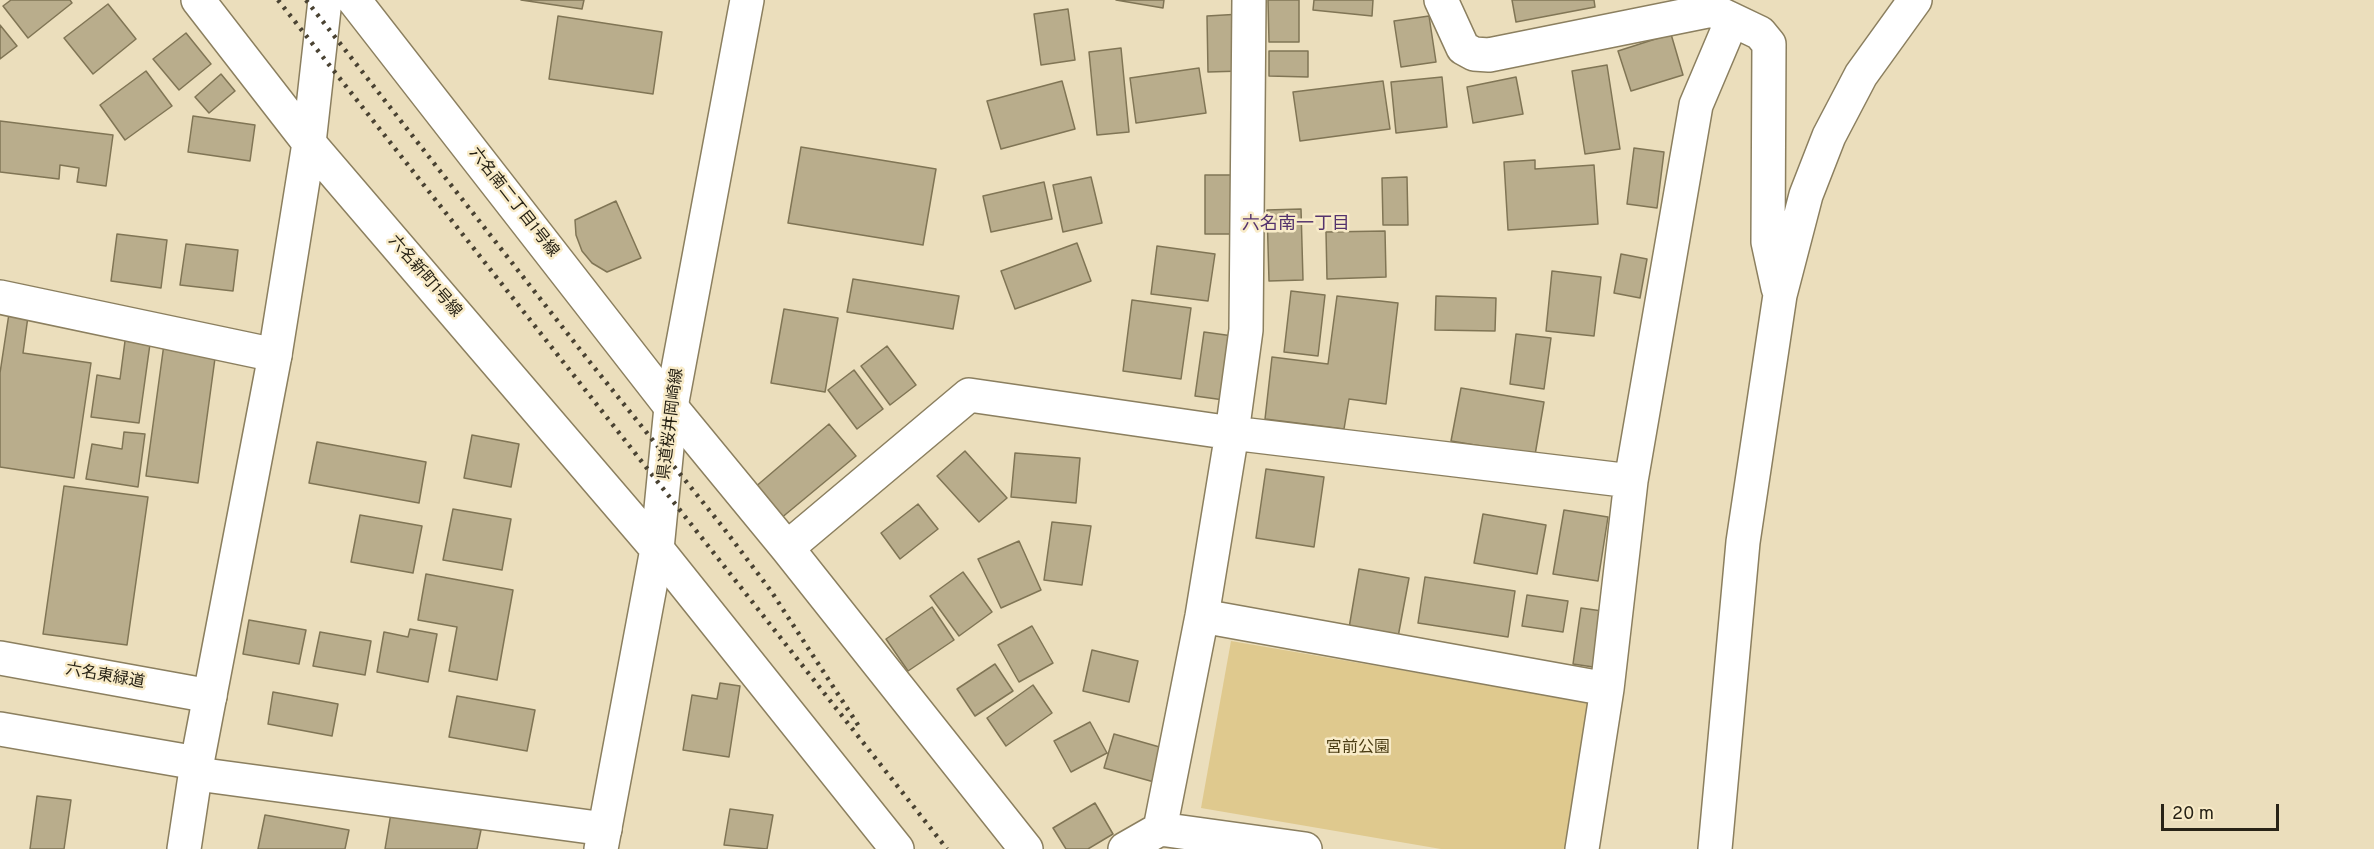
<!DOCTYPE html>
<meta charset="utf-8">
<style>
body{margin:0}
#map{position:relative;width:2374px;height:849px;overflow:hidden;background:#ebdebc;font-family:Overpass,sans-serif}
canvas{display:block}
.scale{position:absolute;left:2161px;top:804px;width:118px;height:27px;box-sizing:border-box;border:3px solid #282316;border-top:0;padding-left:8px;font-size:18px;line-height:21px;white-space:nowrap;color:#282316;-webkit-text-stroke:4px #f8ebc8;paint-order:stroke}
</style>
<div id="map">
<canvas width="2374" height="849"></canvas>
<div class="scale">20 m</div>
</div>
<script>
const g = document.querySelector('canvas').getContext('2d');
g.lineJoin = 'round';
function fill(path, color) { g.fillStyle = color; g.fill(path, 'evenodd'); }
function stroke(path, color, width, dash) { g.strokeStyle = color; g.lineWidth = width; g.lineCap = dash ? 'butt' : 'round'; g.setLineDash(dash || []); g.stroke(path); }
function drawText(font, color, halo, rows, align = 'center') {
  g.font = font + ' Overpass,"Noto Sans JP",sans-serif'; g.lineWidth = 5; g.setLineDash([]); g.textBaseline = 'middle'; g.strokeStyle = halo; g.fillStyle = color; for (const [text, x, y, turn = 0] of rows) {
    g.save(); g.translate(x, y); g.rotate((+turn || 0) * Math.PI / 180); g.textAlign = isNaN(turn) ? turn : align; if (halo) g.strokeText(text, 0, 0); g.fillText(text, 0, 0); g.restore();
  }
}
fill(new Path2D(`
 M1231,641L1593,703L1567,849H1441L1201,808Z`), '#dfc98e');
const building = new Path2D(`
 M11,0H70L72,3L28,38L3,6Z
 M521,0H584L582,9Z
 M1116,0H1164L1163,8Z
 M1268,0H1299V42H1269Z
 M1314,0H1373L1372,16L1313,10Z
 M1512,0H1594L1595,7L1516,22Z
 M108,4L136,39L93,74L64,38Z
 M1068,9L1075,60L1041,65L1034,14Z
 M1241,14L1242,71L1208,72L1207,16Z
 M558,16L662,32L653,94L549,79Z
 M1429,16L1436,62L1401,67L1394,21Z
 M0,25L17,46L0,59Z
 M186,33L211,64L179,90L153,59Z
 M1671,34L1683,75L1631,91L1618,51Z
 M1121,48L1129,132L1097,135L1089,52Z
 M1269,51H1308V77L1269,76Z
 M1607,65L1620,149L1585,154L1572,71Z
 M1199,68L1206,113L1136,123L1130,78Z
 M146,71L172,106L125,140L100,105Z
 M221,74L235,91L209,113L195,97Z
 M1442,77L1447,127L1396,133L1391,82Z
 M1516,77L1523,114L1473,123L1467,87Z
 M1062,81L1075,129L1001,149L987,101Z
 M1383,81L1390,129L1300,141L1293,92Z
 M193,116L255,125L250,161L188,152Z
 M0,121L113,135L106,186L77,182L79,168L60,165L59,179L0,172Z
 M801,147L936,169L923,245L788,223Z
 M1634,148L1664,152L1657,208L1627,204Z
 M1535,160V169L1594,165L1598,224L1508,230L1504,162Z
 M1205,175H1231V234H1205Z
 M1091,177L1102,223L1063,232L1053,185Z
 M1407,177L1408,225H1383L1382,178Z
 M1044,182L1052,219L991,232L983,196Z
 M616,201L641,258L607,272L592,263L582,251L576,235L575,220Z
 M1301,209L1303,280L1269,281L1267,210Z
 M1385,231L1386,277L1327,279L1326,232Z
 M117,234L167,240L161,288L111,281Z
 M1077,243L1091,281L1015,309L1001,271Z
 M186,244L238,250L233,291L180,285Z
 M1157,246L1215,254L1208,301L1151,294Z
 M1621,254L1647,259L1640,298L1614,293Z
 M1552,271L1601,277L1594,336L1546,331Z
 M853,279L959,296L953,329L847,312Z
 M1291,291L1325,295L1318,356L1284,352Z
 M1337,296L1398,303L1386,404L1349,399L1344,429L1265,419L1272,357L1328,364Z
 M1436,296L1496,298L1495,331L1435,330Z
 M1132,300L1191,308L1181,379L1123,371Z
 M10,307L29,309L23,353L91,363L74,478L0,467V373Z
 M784,309L838,318L825,392L771,383Z
 M1204,332L1233,336L1224,400L1195,396Z
 M1516,334L1551,338L1544,389L1510,384Z
 M125,341L150,344L139,423L91,417L97,375L120,379Z
 M164,344L216,351L198,483L146,476Z
 M887,346L916,385L890,405L861,366Z
 M854,370L883,409L857,429L828,390Z
 M1461,388L1544,402L1535,455L1451,441Z
 M829,424L856,456L780,519L754,488Z
 M124,432L145,434L138,487L86,479L92,444L122,449Z
 M472,435L519,444L511,487L464,478Z
 M317,442L426,462L419,503L309,483Z
 M965,451L1007,498L979,522L937,476Z
 M1015,453L1080,458L1076,503L1011,497Z
 M1266,469L1324,477L1314,547L1256,538Z
 M64,486L148,497L127,645L43,634Z
 M918,504L938,529L900,559L881,533Z
 M453,509L511,519L502,570L443,560Z
 M1564,510L1608,517L1598,581L1553,574Z
 M1483,514L1546,525L1537,574L1474,563Z
 M360,515L422,526L413,573L351,562Z
 M1052,522L1091,526L1082,585L1044,580Z
 M1019,541L1041,590L1001,608L978,559Z
 M1359,569L1409,578L1398,637L1349,628Z
 M963,572L992,612L959,636L930,596Z
 M426,574L513,590L497,680L449,671L457,627L418,620Z
 M1425,577L1515,591L1508,637L1418,623Z
 M1527,595L1568,601L1563,632L1522,626Z
 M932,607L954,640L908,671L886,639Z
 M1581,608L1609,612L1600,668L1573,664Z
 M249,620L306,630L299,664L243,654Z
 M1032,626L1053,663L1019,682L998,645Z
 M410,629L437,634L428,682L377,672L384,632L408,637Z
 M320,632L371,641L365,675L313,666Z
 M1092,650L1138,661L1129,702L1083,691Z
 M995,664L1013,691L975,716L957,689Z
 M720,683L740,686L729,757L683,750L692,695L717,699Z
 M1033,685L1052,713L1006,746L987,718Z
 M273,692L338,704L332,736L268,724Z
 M457,696L535,710L527,751L449,737Z
 M1090,722L1107,753L1071,772L1054,741Z
 M1114,734L1163,748L1154,782L1104,768Z
 M37,796L71,800L64,849H30Z
 M1095,803L1113,834L1088,849H1066L1053,828Z
 M730,809L773,815L767,849L724,845Z
 M391,813L481,830L477,849H385Z
 M265,815L349,830L345,849H258Z`);
fill(building, '#b9ad8c');
stroke(building, '#807555', 1.5);
const street = new Path2D(`
 M354,0L671,407L787,548L1026,849
 M1441,0L1463,48L1474,54L1489,55L1712,10L1760,33L1769,44L1768,242L1778,288
 M309,143L325,0
 M0,297L275,355
 M787,548L969,395L1232,433L1631,481
 M657,549L897,849
 M1202,616L1607,689
 M0,658L210,696
 M0,729L197,763
 M197,774L605,829
 M1160,829L1202,616L1232,433L1246,330L1249,0
 M1125,849L1160,829L1305,849
 M1582,849L1607,689L1631,481L1696,105L1732,20
 M1715,849L1743,542L1780,295L1806,195L1829,136L1861,75L1915,0`);
const secondary = new Path2D(`
 M198,0L309,143L657,549
 M184,849L197,763L275,355L309,143
 M601,849L657,549L671,407L747,0`);
stroke(street, '#8b7f5f', 36);
stroke(secondary, '#8b7f5f', 36);
stroke(street, '#fff', 33);
stroke(secondary, '#fff', 33);
stroke(new Path2D(`
 M278,0L947,849
 M306,0L589,361L722,526L771,591L860,728`), '#494232', 4.5, [3, 6]);
drawText('16px', '#282316', '#f8ebc8', [
 ["六名南二丁目1号線",513,203,52],
 ["六名新町1号線",424,277,49],
 ["県道桜井岡崎線",672,424,-83],
 ["六名東緑道",105,677,10]
]);
drawText('16px', '#4a3c13', '#f8ebc8', [
 ["宮前公園",1358,749]
]);
drawText('18px', '#54336d', '#f8ebc8', [
 ["六名南一丁目",1296,225]
]);
</script>
